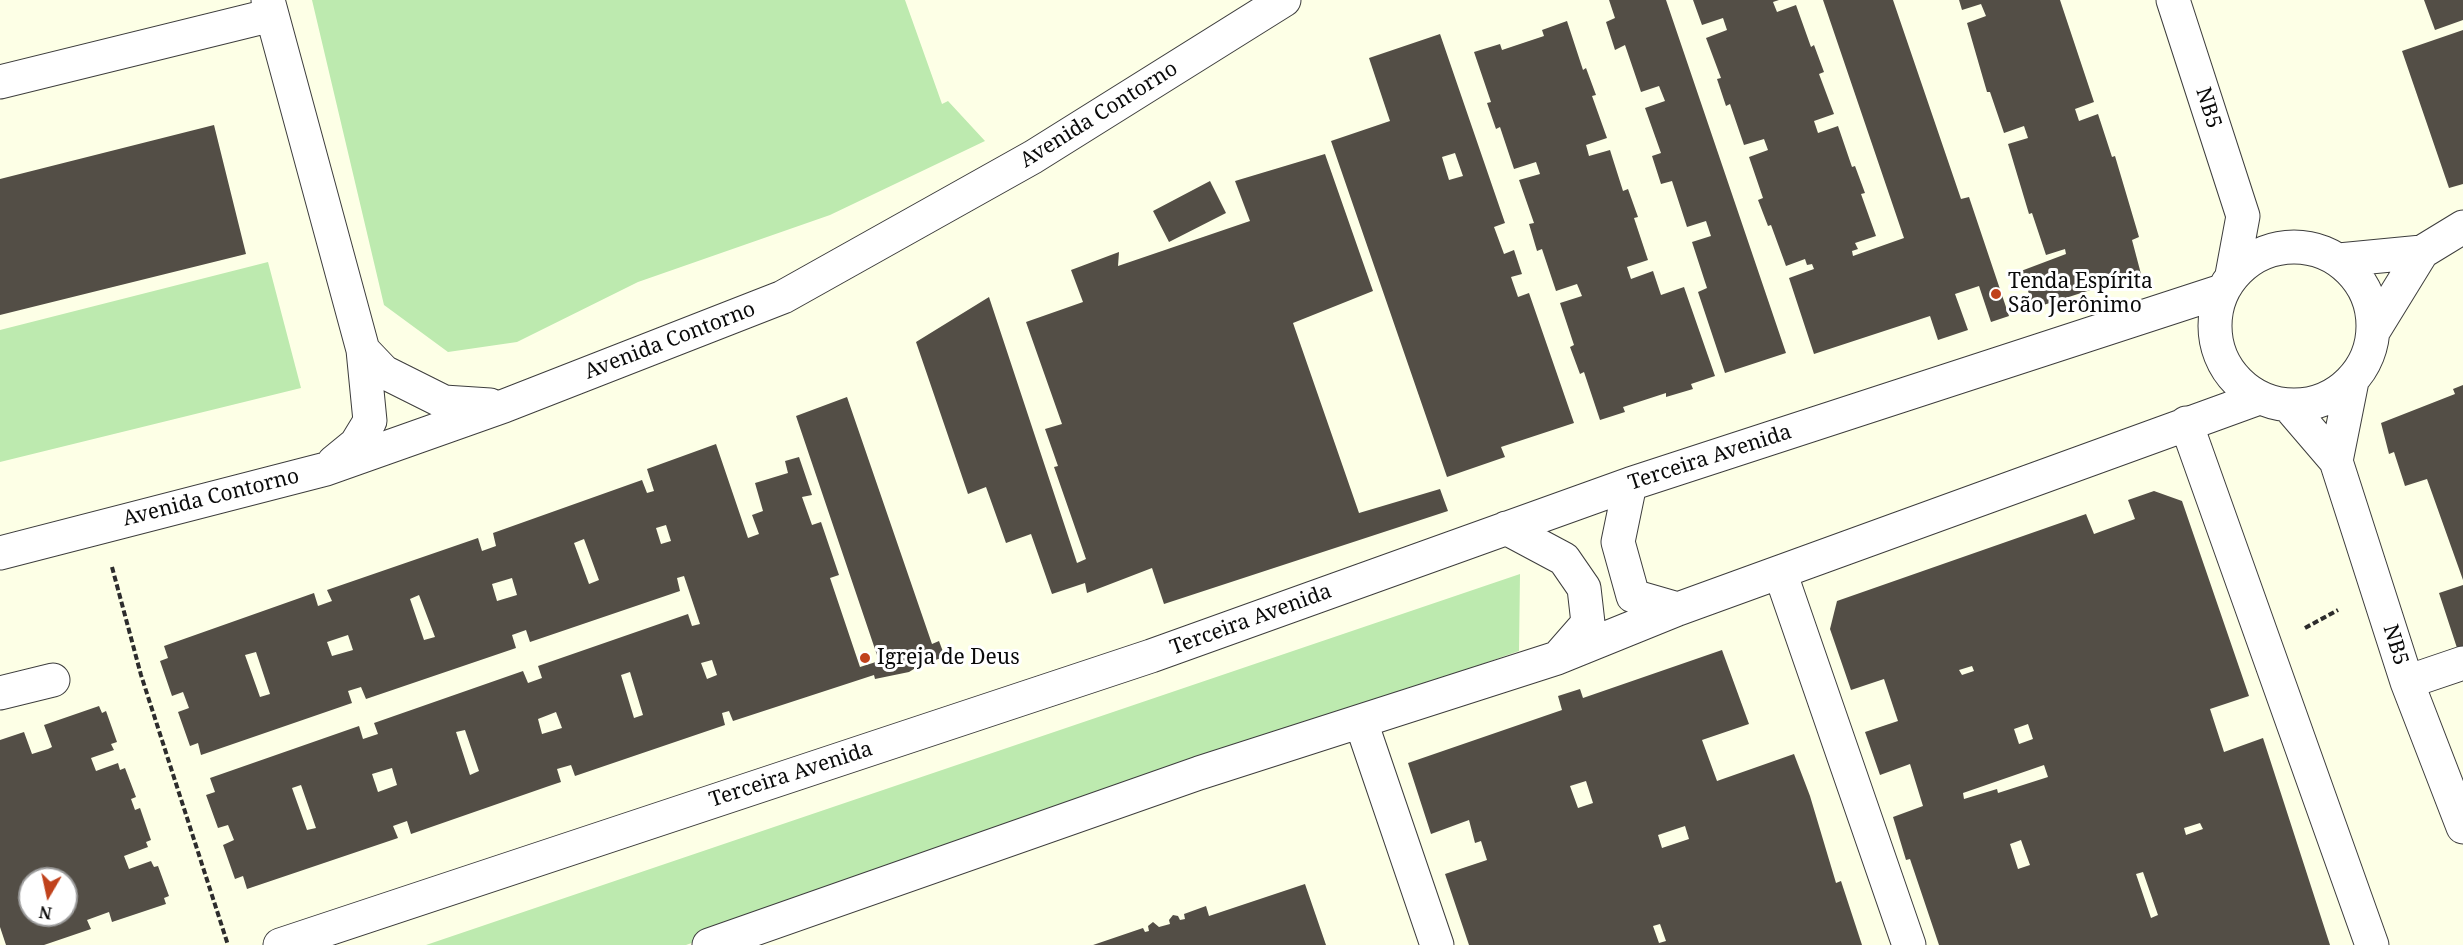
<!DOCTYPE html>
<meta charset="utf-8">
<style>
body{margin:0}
#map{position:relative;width:2463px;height:945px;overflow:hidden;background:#fdffe6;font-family:"Noto Serif",serif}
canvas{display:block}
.north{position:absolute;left:18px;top:867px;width:60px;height:60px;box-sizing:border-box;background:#fff;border:2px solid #9d9d9d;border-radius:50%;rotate:189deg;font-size:16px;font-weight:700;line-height:24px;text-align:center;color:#0a0a0a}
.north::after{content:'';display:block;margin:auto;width:21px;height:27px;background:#c0421c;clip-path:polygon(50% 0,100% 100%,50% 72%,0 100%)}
</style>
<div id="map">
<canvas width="2463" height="945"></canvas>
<div class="north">N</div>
</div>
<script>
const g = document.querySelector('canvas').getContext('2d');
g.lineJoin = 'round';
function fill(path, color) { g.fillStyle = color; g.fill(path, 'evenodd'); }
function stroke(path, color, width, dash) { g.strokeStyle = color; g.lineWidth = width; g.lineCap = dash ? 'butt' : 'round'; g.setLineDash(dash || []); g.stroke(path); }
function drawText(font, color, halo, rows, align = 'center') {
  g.font = font + ' "Noto Serif",serif'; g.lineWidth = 6; g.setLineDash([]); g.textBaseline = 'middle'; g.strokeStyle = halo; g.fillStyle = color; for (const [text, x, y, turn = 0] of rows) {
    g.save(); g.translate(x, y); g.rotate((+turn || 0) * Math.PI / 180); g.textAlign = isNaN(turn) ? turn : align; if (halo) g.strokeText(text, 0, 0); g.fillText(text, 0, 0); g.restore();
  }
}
fill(new Path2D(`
 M312,0H905L942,104L948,101L985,141L830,215L638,282L517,342L448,352L384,305Z
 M268,262L301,388L0,462V330Z
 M1520,574L1519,651L686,945H426Z`), '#bdeaaf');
fill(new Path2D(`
 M1609,0H1666L1786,353L1725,373L1698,292L1707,288L1692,242L1711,236L1706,221L1687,227L1672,181L1661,184L1652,156L1661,153L1645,108L1665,101L1659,86L1641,92L1625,45L1615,50L1606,22L1615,18Z
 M1693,0H1779L1773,2L1777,12L1796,5L1811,47L1814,45L1824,72L1819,74L1834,114L1814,121L1818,133L1838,126L1852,167L1855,166L1865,193L1861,194L1876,236L1855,243L1858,249L1852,251L1853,256L1904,238L1823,0H1893L1961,199L1969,197L2009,316L1991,322L1979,286L1955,294L1968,330L1938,340L1930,316L1814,354L1789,278L1814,269L1812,264L1807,265L1805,259L1786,266L1771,225L1768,226L1758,200L1763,198L1749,157L1768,150L1764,139L1744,145L1730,104L1726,106L1717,79L1721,78L1706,38L1727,30L1723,18L1702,25Z
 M1959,0H2060L2094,102L2075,109L2079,121L2098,114L2112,157L2115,156L2139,237L2132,240L2141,274L2034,308L2021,271L2066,254L2065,249L2046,255L2032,213L2029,214L2008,144L2028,138L2024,126L2004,133L1990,92H1987L1967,23L1986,16L1981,4L1962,10Z
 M2424,0H2463V20L2435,30Z
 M1567,21L1583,70L1586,68L1596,95L1592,96L1607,138L1586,145L1589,156L1610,150L1623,191L1628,189L1638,217L1634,218L1648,260L1627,267L1631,279L1653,271L1661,295L1684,287L1715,376L1691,384L1693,389L1666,397V393L1623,407L1625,412L1600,420L1584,372L1580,374L1570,347L1574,345L1560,303L1582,296L1577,284L1556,291L1542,249L1537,251L1529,224L1534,223L1519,180L1540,174L1536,162L1514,169L1500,127L1496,129L1487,103L1491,102L1474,52L1500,44L1502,50L1544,36L1542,30Z
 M2463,30V184L2449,188L2402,51Z
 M1440,34L1505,223L1494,227L1504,254L1514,250L1522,274L1511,277L1518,297L1529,293L1574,423L1501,447L1505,457L1447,477L1331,141L1390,121L1369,58ZM1455,153L1463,176L1449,180L1442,157Z
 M214,125L246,254L0,315V179Z
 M1325,154L1373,291L1293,323L1359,513L1440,489L1448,511L1164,604L1152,568L1087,593L1085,583L1052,594L1031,534L1006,543L986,487L968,494L916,342L989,297L1077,563L1086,559L1054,467L1058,466L1045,429L1062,424L1026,322L1083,302L1071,270L1119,252L1118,266L1250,221L1235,181Z
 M1210,181L1226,213L1169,242L1153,211Z
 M2463,385V580L2427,479L2405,486L2394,452L2389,454L2381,423L2455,394L2453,389Z
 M847,397L932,644L939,641L945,657L922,664L909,672L875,679L874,675L733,721L729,711L722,713L725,725L575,776L571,765L557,769L561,782L549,786L411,834L407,821L393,826L398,838L247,889L243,876L235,879L223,845L234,840L228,825L218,828L206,795L215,792L210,778L359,726L363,739L378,734L374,723L523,671L528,683L542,678L538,666L688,614L692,626L700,624L684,576L677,578L680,591L530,642L526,630L512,635L516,648L366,699L361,687L348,691L352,703L201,755L198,743L190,746L178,712L189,708L183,692L172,696L160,661L168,658L164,646L314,593L318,606L332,601L327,590L478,538L482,551L496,546L493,533L642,480L647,493L654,491L647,469L716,444L748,538L759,534L752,515L763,511L755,483L788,473L785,461L799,457L812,495L802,497L812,525L821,522L839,575L830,578L860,667L879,661L796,416ZM666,525L671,541L661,544L656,528ZM584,539L599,580L589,584L574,543ZM512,578L517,595L497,601L492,584ZM419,595L435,637L424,640L410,599ZM348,635L353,650L332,656L327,642ZM256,652L270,694L260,697L245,655ZM712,660L717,675L707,679L701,663ZM630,672L643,715L634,718L621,675ZM556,712L562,728L542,734L538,719ZM465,730L479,771L470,775L456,732ZM392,768L397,785L378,792L372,774ZM301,785L316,828L307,830L292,788Z
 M2154,491L2182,501L2249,696L2210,709L2224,752L2263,738L2330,945H1939L1910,859L1906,860L1893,817L1923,806L1910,764L1880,775L1865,732L1898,721L1884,679L1851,690L1830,629L1837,601L2086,514L2094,534L2135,519L2128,500ZM1972,666L1974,671L1962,675L1959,670ZM2028,724L2033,739L2019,744L2014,729ZM2044,765L2048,777L1998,793L1997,789L1964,799L1963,793ZM2200,823L2203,829L2186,835L2184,828ZM2021,840L2030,865L2018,869L2010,844ZM2143,872L2158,915L2151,918L2136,874Z
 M2463,585V650L2458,651L2439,593Z
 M1722,650L1749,724L1702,740L1717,781L1794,754L1810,796L1836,883L1841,881L1862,945H1469L1445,874L1487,860L1481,841L1475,843L1469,820L1431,834L1408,763L1562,710L1558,696L1580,689L1583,698ZM1586,781L1593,803L1578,808L1570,786ZM1685,826L1689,839L1662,848L1658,835ZM1660,924L1666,941L1659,943L1653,926Z
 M99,706L102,713L106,711L117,742L111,744L114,750L91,758L96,771L118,763L120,770L125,768L136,797L131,799L135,810L140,808L151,840L146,842L148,847L124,856L129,869L151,861L154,867L158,866L169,896L164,898L166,904L112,922L109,912L87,920L91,929L44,945H6L0,927V740L24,732L32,754L48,749L52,747L44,725ZM30,879H66V915H30Z
 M1305,884L1326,945H1093L1143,928L1145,932L1149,931L1148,926L1153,922L1159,927L1170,924L1169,920L1173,915L1178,916L1180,920L1185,919L1184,914L1206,906L1209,916Z`), '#534e46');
const minor = new Path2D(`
 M268,0L363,350L370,421L356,444L334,462
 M2173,0L2243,216L2232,275
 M0,82L272,15
 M2215 326a79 79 0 1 1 158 0a79 79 0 1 1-158 0Z
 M2339,260L2422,252
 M2374,330L2422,252L2463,227
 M363,350L384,372L444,402L490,405
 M2288,405L2336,461L2407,682L2463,827
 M2186,423L2372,945
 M2336,461L2352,381
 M1630,484L1618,542L1633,596L1678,609
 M1506,528L1564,559L1584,588L1588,623L1560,655
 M0,553L326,469L504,406L783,297L1033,157L1284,0
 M1780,572L1909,945
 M2407,682L2463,663
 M0,693L53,680
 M1361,722L1437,945
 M280,945L1151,656L1630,484L2222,291
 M709,945L1199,773L1557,658L1678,609L2259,398`);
stroke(minor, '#3d3d3d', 35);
stroke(new Path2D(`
 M112,567L141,675L228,945
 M2305,628L2338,610`), '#2c2c2c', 4, [6, 3]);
stroke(minor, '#fff', 33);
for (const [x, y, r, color] of [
 [1996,294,6,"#c0421c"],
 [865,658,6,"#c0421c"]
]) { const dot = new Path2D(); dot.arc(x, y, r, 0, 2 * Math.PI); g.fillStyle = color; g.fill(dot); stroke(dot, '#fff', 2); }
drawText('21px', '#0a0a0a', '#fff', [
 ["NB5",2208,108,72],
 ["Avenida Contorno",1099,115,-32],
 ["Avenida Contorno",670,341,-21],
 ["Terceira Avenida",1710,458,-18],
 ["Avenida Contorno",211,498,-14],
 ["Terceira Avenida",1251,620,-20],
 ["NB5",2395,645,73],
 ["Terceira Avenida",791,775,-18]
]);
drawText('21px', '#0a0a0a', '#fff', [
 ["Tenda Espírita",2008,282],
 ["São Jerônimo",2008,306],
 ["Igreja de Deus",877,658]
], 'left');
</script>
